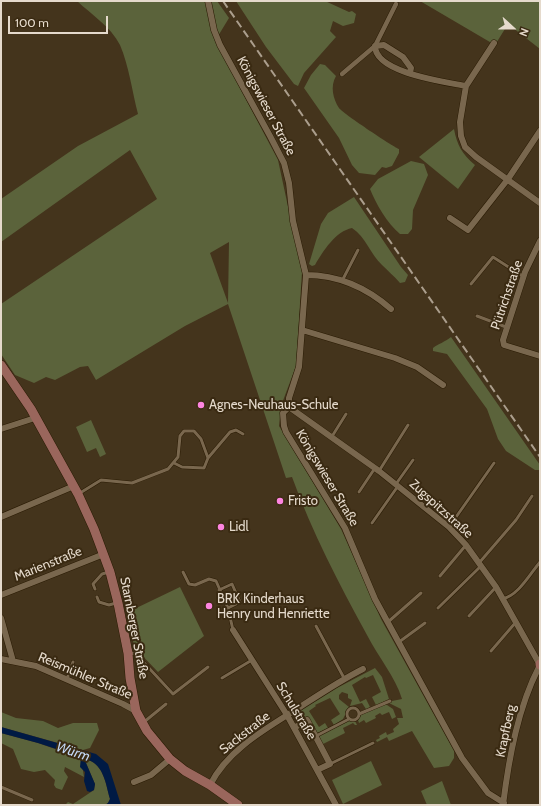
<!DOCTYPE html>
<meta charset="utf-8">
<style>
body{margin:0}
#map{position:relative;width:541px;height:806px;overflow:hidden;background:#44341c;font-family:Cabin,sans-serif}
canvas{display:block}
.frame{position:absolute;inset:0;border:2px solid #e5dacc;pointer-events:none}
.north{position:absolute;left:493px;top:8px;width:40px;height:40px;-webkit-text-stroke:3px #3a2a12;paint-order:stroke;rotate:111deg;font-size:11px;font-weight:700;line-height:16px;text-align:center;color:#e5dacc}
.north::after{content:'';display:block;margin:auto;width:14px;height:18px;background:#e5dacc;clip-path:polygon(50% 0,100% 100%,50% 72%,0 100%)}
.scale{position:absolute;left:8px;top:16px;width:100px;height:18px;box-sizing:border-box;border:2px solid #e5dacc;border-top:0;padding-left:5px;font-size:12px;line-height:14px;white-space:nowrap;color:#e5dacc;-webkit-text-stroke:3px #3a2a12;paint-order:stroke}
</style>
<div id="map">
<canvas width="541" height="806"></canvas>
<div class="frame"></div>
<div class="north">N</div>
<div class="scale">100 m</div>
</div>
<script>
const g = document.querySelector('canvas').getContext('2d');
g.lineJoin = 'round';
function fill(path, color) { g.fillStyle = color; g.fill(path, 'evenodd'); }
function stroke(path, color, width, dash) { g.strokeStyle = color; g.lineWidth = width; g.lineCap = dash ? 'butt' : 'round'; g.setLineDash(dash || []); g.stroke(path); }
function drawText(font, color, halo, rows, align = 'center') {
  g.font = font + ' Cabin,sans-serif'; g.lineWidth = 4; g.setLineDash([]); g.textBaseline = 'middle'; g.strokeStyle = halo; g.fillStyle = color; for (const [text, x, y, turn = 0] of rows) {
    g.save(); g.translate(x, y); g.rotate((+turn || 0) * Math.PI / 180); g.textAlign = isNaN(turn) ? turn : align; if (halo) g.strokeText(text, 0, 0); g.fillText(text, 0, 0); g.restore();
  }
}
fill(new Path2D(`
 M77,1H217L229,18L215,41L278,160L302,272L296,366L281,406L279,426L341,529L381,619L454,751V758L449,766L434,768L412,731L389,741L387,737L377,742L376,740L380,738L379,736L386,732L387,735L394,732L393,729L399,724L397,718H403L401,709L387,702L402,699C395,676 378,657 367,635C339,584 312,532 292,477L286,478L228,304L185,326L96,380L88,366L80,367L55,380L46,377L34,383L15,375L1,354V304L157,199L130,150L1,242V199L78,146L138,114C132,91 129,66 120,45C111,27 91,14 77,1ZM229,242L228,303L210,253Z
 M236,1H325L349,12L352,11L356,14L354,23L343,26L333,21L330,31L336,37L304,73L298,86L294,84L266,47Z
 M420,1H540V49L508,24L495,45Z
 M320,64L325,65L336,76C330,86 333,99 339,108C341,112 392,146 399,149V153L392,166L386,168L382,167L375,175L359,173L352,165L339,138L304,88L311,75Z
 M454,129C457,145 462,154 475,165L458,189L419,157Z
 M411,161L424,164L428,175L413,210L412,229L408,234H400C387,223 376,204 370,189L378,179Z
 M354,197L401,267L408,275L405,282L400,283C394,276 388,271 382,265C370,254 366,237 352,228C336,231 323,251 315,265L312,266L309,264L321,224L328,213Z
 M451,337L540,465V470H535L506,451L498,439L487,409L447,354L433,351V348C438,344 445,342 451,337Z
 M91,420L106,454L100,457L96,448L87,452L76,427Z
 M180,587L204,636L158,672L134,647L128,612Z
 M375,668L382,677L389,699L376,705L372,697L381,692L373,675L366,678L365,677L352,685L360,702L366,699L370,707L366,709L362,703L350,706L352,700L348,698V694L342,692L339,695V699L349,707L343,719L334,725L331,720L340,714L330,698L315,705L316,706L309,711L319,727L325,723L328,728L317,733L308,717L306,718L303,714L298,716L301,721L297,723L294,715L337,688Z
 M382,705H387L393,709L396,717L392,719L389,712L382,715L380,713L375,716L376,718L366,723L364,720L359,723L358,720L361,715Z
 M1,712L16,718L43,721L58,728L73,723H97L99,730L90,748L83,750L1,727Z
 M348,721H355L357,725H355L353,723L343,728L345,733L321,745L318,736Z
 M1,733L38,743L81,758L84,777L65,767L64,771L68,777L62,790L56,788L54,785L55,780L45,770L34,772L21,769L13,749L1,743Z
 M88,760C104,765 106,785 110,799L108,803L105,805H65L68,802L73,804L94,790L95,784L86,763Z
 M371,761L382,785L343,804L332,780Z
 M442,781L451,805H427L421,791Z`), '#5b633b');
fill(new Path2D(`
 M1,727L96,754L108,764L121,805H105L108,803L110,799C106,785 104,765 88,760L86,763L95,784L94,790L90,792L87,791L84,781L85,772L80,767L81,757L38,743L1,733Z`), '#001a44');
const service = new Path2D(`
 M342,281L358,250
 M471,284L493,257L524,277
 M477,316L506,327
 M331,438L346,414
 M174,463L182,467L204,468L208,458
 M379,471L408,425
 M396,484L413,460
 M359,492L375,468
 M80,493L101,480L132,483L168,469L178,457L180,436L184,431H194L201,439L208,458L230,432L236,430L243,434
 M372,523L398,486
 M449,527L494,463
 M479,563L516,520L532,496
 M183,572L189,584L195,585L209,579L216,581L228,608L233,630
 M440,576L466,545
 M95,589L93,584L102,574L109,572
 M219,590L232,584L240,602L228,608
 M97,597L99,602L109,605L116,603
 M502,599C518,596 530,574 540,562
 M438,608L481,566
 M469,616L496,587
 M388,622L421,593
 M316,626L344,678
 M399,642L425,623
 M491,651L516,622
 M130,653L136,654L173,694L208,667
 M222,678L252,660
 M67,679L73,662
 M347 714a6 6 0 1 1 12 0a6 6 0 1 1-12 0Z
 M359,714L390,701
 M144,722L166,704
 M316,736L349,719
 M330,764L373,743
 M1,787L32,800`);
const pedestrian = new Path2D(`
 M342,74L375,46L396,4`);
const minor = new Path2D(`
 M208,1L214,30L220,45L270,136L284,163L289,183L293,221L306,275L299,367L289,398V407L283,413L284,426L286,432L345,528L375,599L462,758L488,793L504,803
 M494,43L466,86L460,122L461,136L465,147L476,157L540,203
 M410,73L411,68L403,57L384,45L375,46C375,73 446,82 466,86
 M450,218L468,230L508,179L540,131
 M540,241L525,272L503,340L504,345L540,356
 M306,275C338,275 367,288 391,309
 M302,330L395,358L417,367L443,385
 M289,407L379,471L449,527L466,545L496,587L540,665C518,707 509,757 503,805
 M1,429L35,418
 M1,517L74,486
 M1,595L104,554
 M1,618L13,661
 M233,630L287,715L336,805
 M1,659L36,666L123,704L136,711
 M294,728L307,720L330,764L317,770
 M134,782L151,775L170,759
 M210,785C228,749 267,728 300,707C320,694 341,680 363,669`);
const secondary = new Path2D(`
 M1,365L31,409L78,494L94,529L110,572L118,603L128,653L130,678L136,711L147,731L170,759L185,771L210,785L238,805
 M540,664V665`);
stroke(service, '#2a1b04', 4);
stroke(pedestrian, '#2a1b04', 5.5);
stroke(minor, '#2a1b04', 7);
stroke(secondary, '#2a1b04', 10);
stroke(service, '#79674e', 3);
stroke(pedestrian, '#79674e', 4.5);
stroke(minor, '#79674e', 6);
stroke(secondary, '#9a665c', 9);
stroke(new Path2D(`
 M223,1L540,457`), '#ab9e8d', 2, [8, 4]);
for (const [x, y, r, color] of [
 [201,405,4,"#fe85e0"],
 [280,501,4,"#fe85e0"],
 [221,527,4,"#fe85e0"],
 [209,606,4,"#fe85e0"]
]) { const dot = new Path2D(); dot.arc(x, y, r, 0, 2 * Math.PI); g.fillStyle = color; g.fill(dot); stroke(dot, '#3a2a12', 1.5); }
drawText('13px', '#e5dacc', '#3a2a12', [
 ["Königswieser Straße",266,106,62],
 ["Pütrichstraße",507,295,-71],
 ["Königswieser Straße",327,478,59],
 ["Zugspitzstraße",441,509,42],
 ["Marienstraße",48,564,-22],
 ["Starnberger Straße",134,628,79],
 ["Reismühler Straße",85,676,23],
 ["Schulstraße",296,711,59],
 ["Krapfberg",506,731,-78],
 ["Sackstraße",245,733,-38]
]);
drawText('13px', '#e5dacc', '#3a2a12', [
 ["Agnes-Neuhaus-Schule",209,405],
 ["Fristo",288,501],
 ["Lidl",229,527],
 ["BRK Kinderhaus",217,599],
 ["Henry und Henriette",217,614]
], 'left');
drawText('italic 14px', '#c4d8f6', '#3a2a12', [
 ["Würm",73,752,18]
]);
</script>
